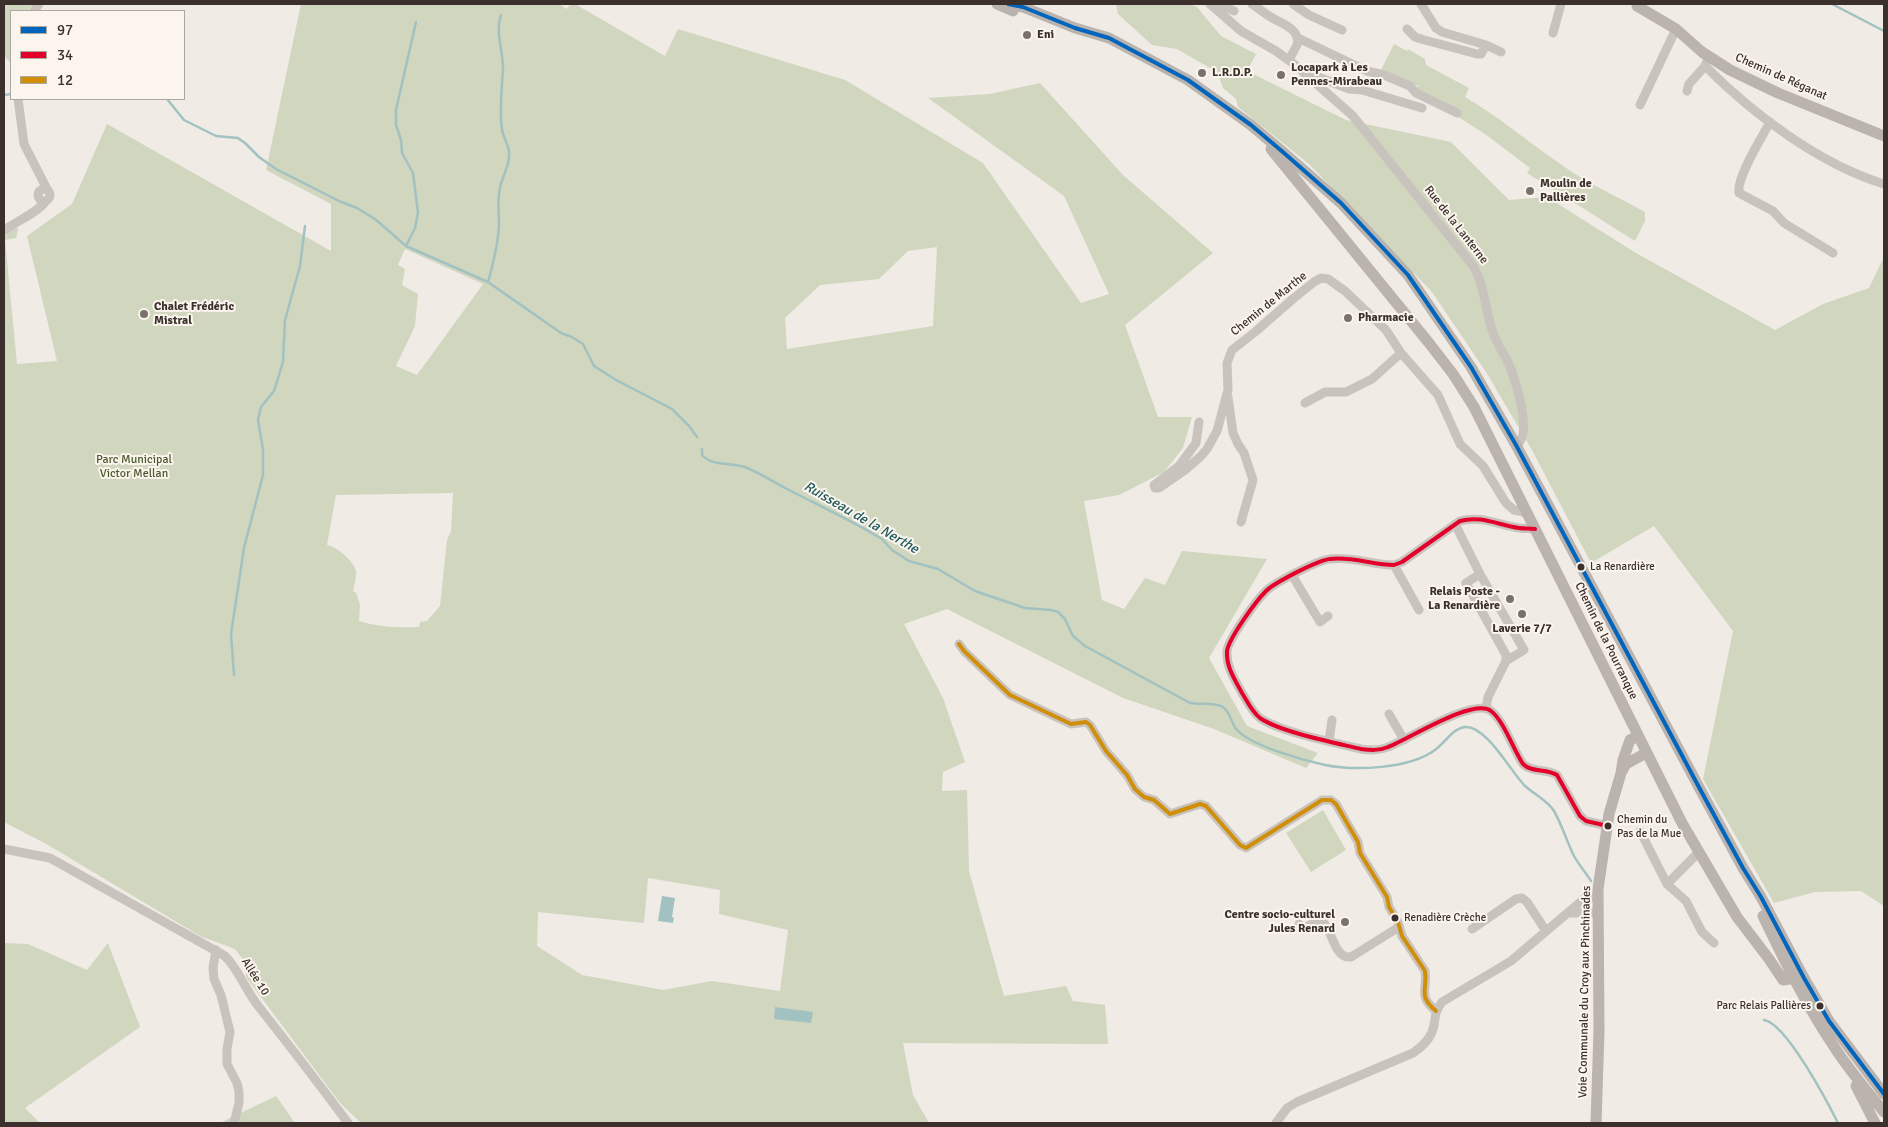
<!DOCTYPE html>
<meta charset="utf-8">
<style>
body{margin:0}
#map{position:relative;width:1888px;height:1127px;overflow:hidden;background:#f0ebe5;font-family:Signika,sans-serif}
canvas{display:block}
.frame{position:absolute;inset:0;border:5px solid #3b302b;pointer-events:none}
.legend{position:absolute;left:10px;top:10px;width:175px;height:90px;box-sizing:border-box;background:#fbf5ee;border:1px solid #aea6a0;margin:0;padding:6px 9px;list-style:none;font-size:15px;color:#3b302b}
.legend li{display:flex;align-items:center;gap:10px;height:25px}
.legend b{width:25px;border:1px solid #aea6a0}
</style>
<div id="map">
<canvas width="1888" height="1127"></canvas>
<div class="frame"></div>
<ul class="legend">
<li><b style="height:6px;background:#0065bd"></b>97</li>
<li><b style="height:6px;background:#e4002b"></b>34</li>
<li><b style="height:6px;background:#d18e09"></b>12</li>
</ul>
</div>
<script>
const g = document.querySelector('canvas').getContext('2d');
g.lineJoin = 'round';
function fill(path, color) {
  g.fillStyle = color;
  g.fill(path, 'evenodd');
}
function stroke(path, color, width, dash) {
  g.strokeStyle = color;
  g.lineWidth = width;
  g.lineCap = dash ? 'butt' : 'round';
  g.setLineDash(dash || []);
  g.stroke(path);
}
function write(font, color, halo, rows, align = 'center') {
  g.font = font + ' Signika,sans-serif';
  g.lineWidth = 4;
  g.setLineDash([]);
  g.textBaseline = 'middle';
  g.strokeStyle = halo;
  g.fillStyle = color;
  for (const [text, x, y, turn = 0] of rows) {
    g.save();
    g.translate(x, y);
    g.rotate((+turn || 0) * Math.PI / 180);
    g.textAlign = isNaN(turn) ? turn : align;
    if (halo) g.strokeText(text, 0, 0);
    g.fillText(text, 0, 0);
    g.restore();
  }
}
const green = new Path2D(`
 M 4,4 L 33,4 L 28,11 L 11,11 L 10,62 L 4,56 Z
 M 301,4 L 560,4 L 566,9 L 571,4 L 575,4 L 665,56 L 678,29 L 845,80 L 983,163 L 1081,303 L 1109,294 L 1064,196 L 928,98 L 990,94 L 1040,83 L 1123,175 L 1213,253 L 1125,325 L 1158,417 L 1192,417 L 1183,448 L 1164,472 L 1119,495 L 1084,501 L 1102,600 L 1124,609 L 1145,578 L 1165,585 L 1182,551 L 1267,559 L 1209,658 L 1247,726 L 1318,753 L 1306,768 L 1214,729 L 1123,698 L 947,609 L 904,624 L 943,698 L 965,762 L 943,772 L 942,791 L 967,790 L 969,871 L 1004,996 L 1066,986 L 1073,1001 L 1105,1005 L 1108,1044 L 903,1043 L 913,1095 L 929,1123 L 361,1123 L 340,1103 L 246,977 L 246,963 L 235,949 L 200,936 L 48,845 L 4,822 L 4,235 L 17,226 L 18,230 L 16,238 L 5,240 L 17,364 L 57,361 L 27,236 L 72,204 L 107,124 L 331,251 L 331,204 L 266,170 ZM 937,247 L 933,326 L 787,349 L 785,318 L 820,285 L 879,279 L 908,251 ZM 405,249 L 483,284 L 417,375 L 396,366 L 415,326 L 418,294 L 402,285 L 405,269 L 398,265 ZM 453,493 L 451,531 L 447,540 L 440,606 L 427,621 L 420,622 L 419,627 C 398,628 378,627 359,621 L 360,605 L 356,593 L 353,591 C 354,585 357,577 356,571 C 353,560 337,547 327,545 L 336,495 ZM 648,878 L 720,890 L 719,914 L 788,930 L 780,991 L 712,981 L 663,990 L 582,975 L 537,946 L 538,912 L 644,923 Z
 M 1116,4 L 1190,4 L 1197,7 L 1221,36 L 1256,54 L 1247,71 L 1346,120 L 1451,142 L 1509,200 L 1547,197 L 1636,253 L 1775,330 L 1823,304 L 1869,288 L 1884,257 L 1884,906 L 1861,891 L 1815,892 L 1774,903 L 1703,779 L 1733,631 L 1654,526 L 1591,563 L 1532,450 L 1486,372 L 1432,292 L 1309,164 L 1238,107 L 1236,99 L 1223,88 L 1217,72 L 1177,49 L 1152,45 L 1118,14 Z
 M 1394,44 L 1407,51 L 1408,49 L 1425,59 L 1426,65 L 1469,88 L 1465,97 C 1499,117 1527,141 1559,163 C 1585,182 1616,196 1645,212 L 1645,221 L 1635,241 L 1527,173 L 1530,168 L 1485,134 L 1416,90 L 1418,86 L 1380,72 Z
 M 1323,810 L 1346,850 L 1311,872 L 1286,833 Z
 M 4,943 L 28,944 L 87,970 L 108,943 L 140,1027 L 25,1108 L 40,1123 L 4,1123 Z
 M 276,1096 L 295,1123 L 220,1123 Z`);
const water = new Path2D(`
 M 662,896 L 675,898 L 672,917 L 674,918 L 673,923 L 658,921 Z
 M 775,1007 L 813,1012 L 811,1023 L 774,1019 Z`);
const stream = new Path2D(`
 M 1832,4 L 1884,31
 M 4,95 L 11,94
 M 167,99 L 184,120 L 216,136 L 238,138 L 245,143 L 259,157 L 276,169 L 339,201 L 357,208 L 375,219 L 406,246 L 488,282 L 561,333 L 572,337 L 583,344 L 594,366 L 616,380 L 672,409 L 689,426 L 697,437
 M 406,246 L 415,228 L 418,213 L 413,173 L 402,153 L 401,140 L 396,125 L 396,110 L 416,22
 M 488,282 C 493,264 498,245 499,226 C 499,214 497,200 500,188 C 502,176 511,164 509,151 C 508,144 503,137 502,129 C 499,109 502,89 503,68 C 503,51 495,32 501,15
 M 702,449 L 702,455 C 713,467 730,462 745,467 C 762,474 773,482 789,490 C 820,506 852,521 882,539 L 892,550 L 909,561 L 938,569 L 975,591 L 1025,608 L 1051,610 L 1058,612 L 1065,619 L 1073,636 L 1085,646 L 1190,703 C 1200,705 1216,702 1223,707 C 1231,713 1231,723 1237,730 C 1252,746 1302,760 1325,765 C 1355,771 1409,769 1435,750 C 1445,743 1453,728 1465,727 C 1486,725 1511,772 1525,786 C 1534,794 1548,801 1554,811 C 1562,825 1567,842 1574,856 C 1579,865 1586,873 1591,881
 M 234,675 L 231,634 L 244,548 L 263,475 L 263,449 L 258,420 L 261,407 L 274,391 L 283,362 L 285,320 L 300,266 L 305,226
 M 1764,1020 C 1786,1023 1828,1103 1838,1123`);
const street = new Path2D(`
 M 1210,4 L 1241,31 L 1276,51 L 1294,64 L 1353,116 L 1474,267 C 1485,288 1485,308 1492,330 C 1497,345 1507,357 1512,372 C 1517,387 1533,436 1516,445
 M 1220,4 L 1234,11
 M 1252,4 C 1258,8 1263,12 1269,16 C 1280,23 1298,27 1298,43 L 1289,60
 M 1293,4 L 1309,15 L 1342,30
 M 1421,4 L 1436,28 L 1442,32 L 1486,45 L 1501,52
 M 34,11 L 39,4
 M 1407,29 L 1415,37 L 1421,39 L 1477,54 L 1481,54 L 1486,45
 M 1553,33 L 1561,4
 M 1298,38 L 1367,71 L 1384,75 L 1410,86 L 1416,93 L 1457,113
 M 1709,56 L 1705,66 C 1753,114 1819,164 1884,184
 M 1310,77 L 1313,75 L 1349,89 L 1362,90 L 1422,108
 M 1687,91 L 1689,84 L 1705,66
 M 18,99 L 24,144 L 48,191
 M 1640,105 L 1676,29
 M 1770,122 C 1762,137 1736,178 1739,193 L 1773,211 L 1784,223 L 1833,253
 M38 195a6 6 0 1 1 12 0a6 6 0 1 1-12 0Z
 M 4,230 C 17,221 37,213 46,201
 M 1228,397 L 1233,433 L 1238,444 L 1244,453 L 1253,480 L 1241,522
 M 1305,403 L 1325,392 L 1346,392 L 1372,379 L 1401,353
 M 1155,488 L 1159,488 L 1185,470 L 1200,457 L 1207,449 L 1217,431 L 1228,390 L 1227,363 L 1232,350 L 1255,332 L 1294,298 L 1314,282 L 1321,278 L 1328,279 L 1345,291 L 1386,330 L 1401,353 L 1438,395 L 1460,444 L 1483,466 L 1506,503 L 1514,510 L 1528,513
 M 1155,488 L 1154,485 L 1179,466 L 1196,443 L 1199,422
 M 1455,524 L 1480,574 L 1466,583 L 1506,655 L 1506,661 L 1488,697 L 1486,708
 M 1535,529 C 1530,528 1524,529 1519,528 C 1498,525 1481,515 1460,521 L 1402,562 L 1394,565 C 1373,565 1351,556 1330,559 C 1318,560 1274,583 1266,591 C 1256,601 1229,638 1227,651 C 1226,667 1235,680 1242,693 C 1247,701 1252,712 1260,718 C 1280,732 1336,743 1361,749 C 1370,750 1379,751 1388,747 C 1407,740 1474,697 1491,711 C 1504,721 1513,749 1523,764 C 1532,773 1546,768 1557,775 L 1580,816 L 1586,821 L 1608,826
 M 1394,565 L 1419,610
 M 1480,574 L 1524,650 L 1506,661
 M 1292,575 L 1320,622 L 1328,616
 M 959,644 L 964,651 L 1010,695 L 1071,724 L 1086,722 L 1090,725 L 1106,751 L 1127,775 L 1135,789 L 1144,797 L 1154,800 L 1170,814 L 1200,804 L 1206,806 L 1240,845 L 1246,848 L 1322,800 L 1331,800 L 1336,804 L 1358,842 L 1360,853 L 1387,897 L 1389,907 L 1398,922 L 1402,936 L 1425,971 C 1428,990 1417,995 1436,1011
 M 1389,714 L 1404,740
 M 1329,741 L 1332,720
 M 1640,831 L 1667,884 L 1686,901 L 1702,932 L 1714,943
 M 4,849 L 50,858 L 225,956 C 239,970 246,991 259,1007 C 289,1045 319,1084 348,1123
 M 1667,884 L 1698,853
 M 1569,913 L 1598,913
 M 1299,924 L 1303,929 L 1317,921 L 1322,921 C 1333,931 1334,959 1351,957 L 1399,927
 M 1472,929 L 1516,899 L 1522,898 L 1527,902 L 1546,931
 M 216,950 L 213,968 L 214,979 L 221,995 L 230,1032 L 227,1049 L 227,1064 L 237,1083 L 239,1092 L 239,1103 L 234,1123
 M 1276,1123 L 1287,1108 L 1297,1102 L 1413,1053 C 1420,1048 1428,1042 1432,1032 C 1437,1020 1432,1015 1442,1002 L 1511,961 L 1584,899 L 1598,896`);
const secondary = new Path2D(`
 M 997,4 L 1013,11
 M 1008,4 L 1023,7 L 1075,28 L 1109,38 L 1188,80 L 1251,125 L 1284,153 L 1341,203 L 1408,275 L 1471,367 L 1516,445 L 1701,791 L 1743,868 L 1761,897 L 1804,978 L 1829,1021 L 1884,1094
 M 1637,6 L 1676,29 L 1702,52 L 1730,70 L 1778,93 L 1884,136
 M 1271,149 L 1429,343 L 1453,374 L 1474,407 L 1682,823 L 1737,917 L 1769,959 L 1783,980 L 1796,978 L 1804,987
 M 1622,771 L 1626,764 L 1646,753
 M 1763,916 C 1785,962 1808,1009 1837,1051 C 1851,1072 1868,1092 1884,1112
 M 1856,1086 L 1875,1123
 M 1596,1123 L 1599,1031 L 1598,889 L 1609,814 L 1621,773 L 1623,760 L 1630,740 L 1638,736`);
const bus1 = new Path2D(`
 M 1008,4 L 1023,7 L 1075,28 L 1109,38 L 1188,80 L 1251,125 L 1284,153 L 1341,203 L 1408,275 L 1471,367 L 1516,445 L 1701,791 L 1743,868 L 1761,897 L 1804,978 L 1829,1021 L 1884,1094`);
const bus2 = new Path2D(`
 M 1535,529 C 1530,528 1524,529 1519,528 C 1498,525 1481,515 1460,521 L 1402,562 L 1394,565 C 1373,565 1351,556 1330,559 C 1318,560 1274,583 1266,591 C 1256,601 1229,638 1227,651 C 1226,667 1235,680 1242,693 C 1247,701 1252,712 1260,718 C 1280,732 1336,743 1361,749 C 1370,750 1379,751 1388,747 C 1407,740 1474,697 1491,711 C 1504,721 1513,749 1523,764 C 1532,773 1546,768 1557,775 L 1580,816 L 1586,821 L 1608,826`);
const bus3 = new Path2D(`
 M 959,644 L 964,651 L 1010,695 L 1071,724 L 1086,722 L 1090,725 L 1106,751 L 1127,775 L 1135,789 L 1144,797 L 1154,800 L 1170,814 L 1200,804 L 1206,806 L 1240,845 L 1246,848 L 1322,800 L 1331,800 L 1336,804 L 1358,842 L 1360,853 L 1387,897 L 1389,907 L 1398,922 L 1402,936 L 1425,971 C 1428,990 1417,995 1436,1011`);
const markers = [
 [1027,35,5,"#7a716c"],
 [1202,73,5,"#7a716c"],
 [1281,75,5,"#7a716c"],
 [1530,191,5,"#7a716c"],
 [144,314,5,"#7a716c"],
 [1348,318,5,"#7a716c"],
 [1581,567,4.5,"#3b302b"],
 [1510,599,5,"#7a716c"],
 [1522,614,5,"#7a716c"],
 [1608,826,4.5,"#3b302b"],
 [1395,918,4.5,"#3b302b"],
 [1345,922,5,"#7a716c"],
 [1820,1006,4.5,"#3b302b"]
];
const busNames = [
 ["La Renardière",1590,567],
 ["Chemin du",1617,820],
 ["Pas de la Mue",1617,834],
 ["Renadière Crèche",1404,918],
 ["Parc Relais Pallières",1811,1006,"right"]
];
const poiNames = [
 ["Eni",1037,35],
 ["Locapark à Les",1291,68],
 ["Pennes-Mirabeau",1291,82],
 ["L.R.D.P.",1212,73],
 ["Moulin de",1540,184],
 ["Pallières",1540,198],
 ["Chalet Frédéric",154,307],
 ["Mistral",154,321],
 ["Pharmacie",1358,318],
 ["Relais Poste -",1500,592,"right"],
 ["La Renardière",1500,606,"right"],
 ["Laverie 7/7",1522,629,"center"],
 ["Centre socio-culturel",1335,915,"right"],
 ["Jules Renard",1335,929,"right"]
];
const streetNames = [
 ["Chemin de Réganat",1781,77,24],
 ["Rue de la Lanterne",1456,225,52],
 ["Chemin de Marthe",1269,304,-39],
 ["Chemin de la Pourranque",1606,641,64],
 ["Allée 10",255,977,58],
 ["Voie Communale du Croy aux Pinchinades",1585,992,-89]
];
const parkNames = [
 ["Parc Municipal",134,460],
 ["Victor Mellan",134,474]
];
const waterNames = [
 ["Ruisseau de la Nerthe",861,518,30]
];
fill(green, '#d1d6bf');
fill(water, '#a1c2c1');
stroke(stream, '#a1c2c1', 2.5);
stroke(street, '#c9c3be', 9);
stroke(secondary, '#bab3ae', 11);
stroke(bus1, '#0065bd', 4);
stroke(bus2, '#e4002b', 4);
stroke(bus3, '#d18e09', 4);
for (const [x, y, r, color] of markers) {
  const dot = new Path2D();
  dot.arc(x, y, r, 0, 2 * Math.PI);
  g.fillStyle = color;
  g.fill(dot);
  stroke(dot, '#fbf5ee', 2);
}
write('11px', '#3b302b', '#fbf5ee', busNames, 'left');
write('bold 12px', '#3b302b', '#fbf5ee', poiNames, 'left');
write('12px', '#3b302b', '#fbf5ee', streetNames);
write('12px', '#4a5a2e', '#fbf5ee', parkNames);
write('italic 14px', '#1f5a5e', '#fbf5ee', waterNames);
</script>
